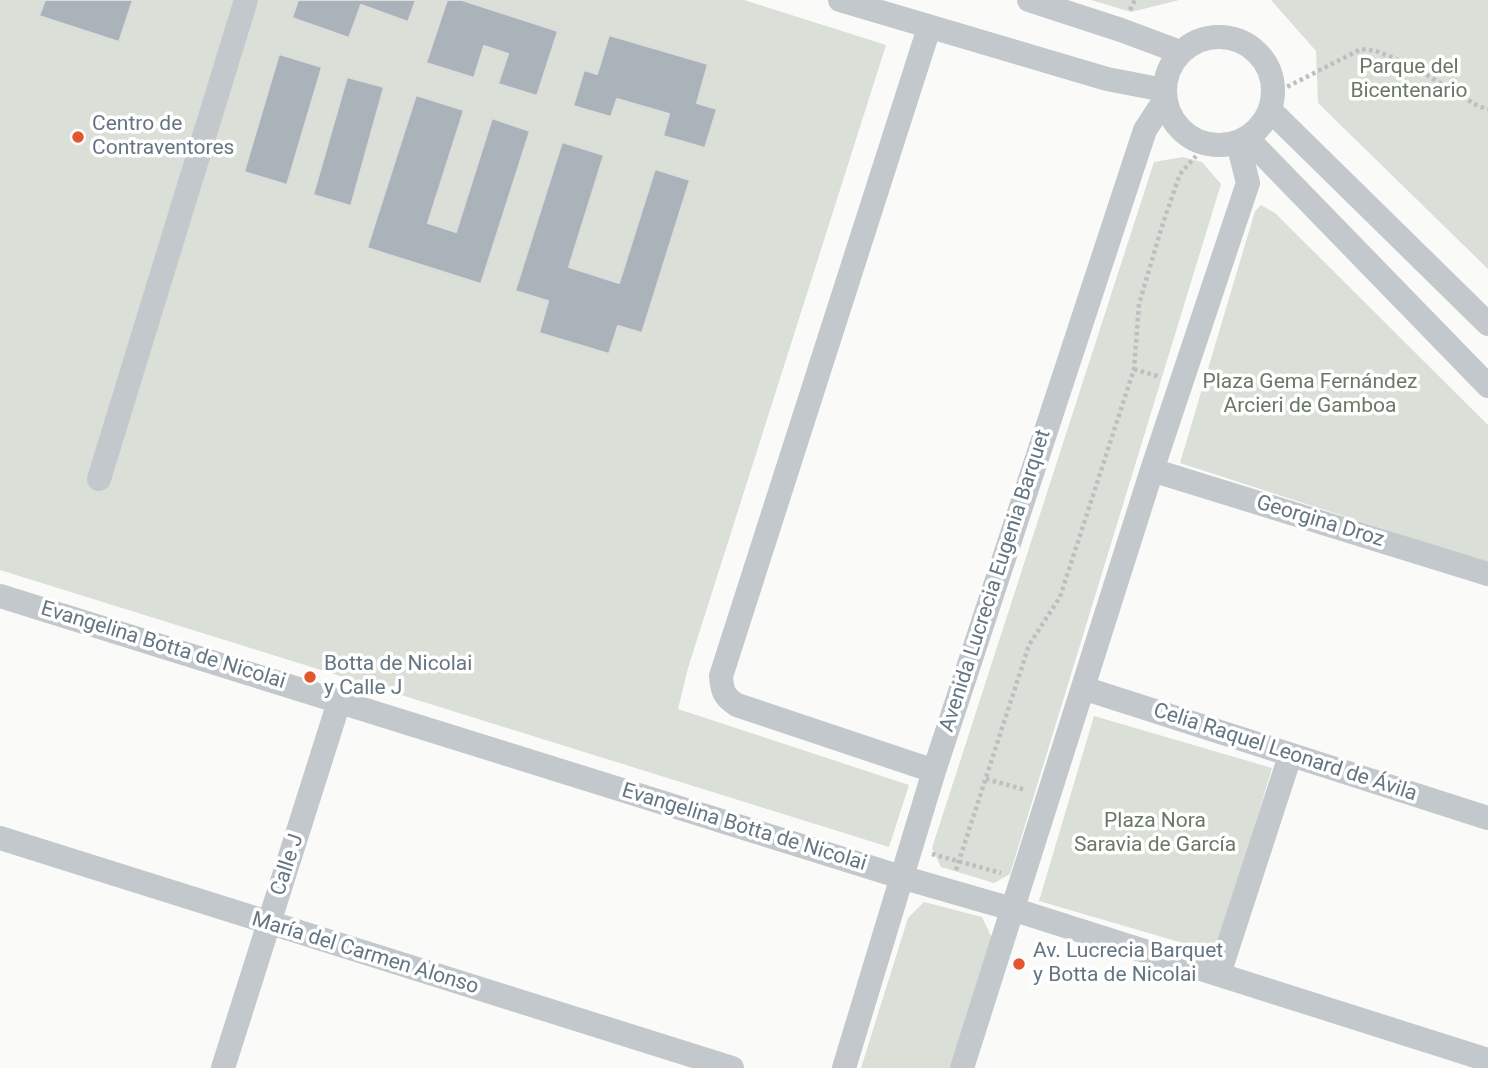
<!DOCTYPE html>
<meta charset="utf-8">
<style>
body{margin:0}
canvas{display:block;background:#fafaf8}
</style>
<canvas width="1488" height="1068"></canvas>
<script>
const g = document.querySelector('canvas').getContext('2d');
g.lineJoin = 'round';
function fill(path, color) {
  g.fillStyle = color;
  g.fill(path, 'evenodd');
}
function stroke(path, color, width, dash) {
  g.strokeStyle = color;
  g.lineWidth = width;
  g.lineCap = dash ? 'butt' : 'round';
  g.setLineDash(dash || []);
  g.stroke(path);
}
function write(font, color, halo, rows, align = 'center') {
  g.font = font + ' Roboto,sans-serif';
  g.lineWidth = 7;
  g.setLineDash([]);
  g.textBaseline = 'middle';
  g.strokeStyle = halo;
  g.fillStyle = color;
  for (const [text, x, y, turn = 0] of rows) {
    g.save();
    g.translate(x, y);
    g.rotate((+turn || 0) * Math.PI / 180);
    g.textAlign = isNaN(turn) ? turn : align;
    if (halo) g.strokeText(text, 0, 0);
    g.fillText(text, 0, 0);
    g.restore();
  }
}
const green = new Path2D(`
 M 0,0 L 744,0 L 886,45 L 688,668 L 678,709 L 909,785 L 889,847 L 0,570 Z
 M 1091,0 L 1179,0 L 1131,12 Z
 M 1271,0 L 1488,0 L 1488,269 L 1318,103 L 1316,51 Z
 M 1183,157 L 1202,162 L 1221,184 L 1010,874 L 994,883 L 941,867 L 932,848 L 1154,162 Z
 M 1261,205 L 1275,213 L 1488,425 L 1488,563 L 1180,463 L 1255,211 Z
 M 1094,716 L 1272,768 L 1217,953 L 1039,901 Z
 M 924,902 L 982,917 L 993,940 L 953,1068 L 861,1068 L 908,918 Z`);
const building = new Path2D(`
 M 45,0 L 133,0 L 119,42 L 39,16 Z
 M 298,0 L 416,0 L 408,22 L 361,5 L 349,38 L 292,18 Z
 M 447,0 L 462,0 L 558,31 L 537,96 L 498,84 L 508,54 L 484,46 L 474,78 L 426,63 Z
 M 609,35 L 708,64 L 697,103 L 717,109 L 705,148 L 663,136 L 669,114 L 617,99 L 611,117 L 573,106 L 584,70 L 597,74 Z
 M 279,54 L 322,67 L 287,185 L 244,172 Z
 M 347,77 L 384,87 L 351,206 L 313,195 Z
 M 416,95 L 464,110 L 428,223 L 456,232 L 492,118 L 530,131 L 481,284 L 367,248 Z
 M 562,142 L 604,155 L 569,267 L 619,283 L 655,169 L 690,180 L 642,333 L 618,326 L 609,354 L 539,333 L 548,301 L 515,291 Z`);
const path = new Path2D(`
 M 1130,10 L 1135,0
 M 1281,90 L 1361,49 L 1376,51 L 1409,64 L 1478,106 L 1488,109
 M 1134,369 L 1160,377
 M 986,779 L 1026,790
 M 932,854 L 1001,873
 M 956,870 L 1029,645 L 1060,597 L 1134,369 L 1139,304 L 1163,223 L 1180,174 L 1196,156`);
const minor = new Path2D(`
 M 840,0 L 1107,79 L 1164,90
 M 1029,0 L 1121,30 L 1180,52
 M 929,28 L 721,676 C 722,691 724,697 737,705 L 934,771
 M1165 91a54 54 0 1 1 108 0a54 54 0 1 1-108 0Z
 M 1270,110 L 1488,324
 M 1247,138 L 1488,386
 M 1152,470 L 1488,574
 M 99,479 L 246,0
 M 0,596 L 901,877 L 1012,909 L 1488,1060
 M 1083,688 L 1488,818
 M 0,838 L 732,1068
 M 1219,974 L 1290,756
 M 223,1068 L 339,702
 M 844,1068 L 934,771 L 1145,130 L 1164,101
 M 962,1068 L 1152,470 L 1248,183 L 1238,143`);
const markers = [
 [78,137,7,"#e4572e"],
 [310,677,7,"#e4572e"],
 [1019,964,7,"#e4572e"]
];
const parkNames = [
 ["Parque del",1409,68],
 ["Bicentenario",1409,92],
 ["Plaza Gema Fernández",1310,383],
 ["Arcieri de Gamboa",1310,407],
 ["Plaza Nora",1155,822],
 ["Saravia de García",1155,846]
];
const poiNames = [
 ["Centro de",92,125],
 ["Contraventores",92,149],
 ["Botta de Nicolai",324,665],
 ["y Calle J",324,689],
 ["Av. Lucrecia Barquet",1033,952],
 ["y Botta de Nicolai",1033,976]
];
const streetNames = [
 ["Georgina Droz",1320,522,17],
 ["Avenida Lucrecia Eugenia Barquet",996,581,-72],
 ["Evangelina Botta de Nicolai",163,646,17],
 ["Celia Raquel Leonard de Ávila",1285,753,18],
 ["Evangelina Botta de Nicolai",744,828,17],
 ["Calle J",288,865,-72],
 ["María del Carmen Alonso",365,954,17]
];
fill(green, '#dadfd7');
fill(building, '#aab3b9');
stroke(building, '#dcdcda', 2);
stroke(path, '#bbbfc2', 4.5, [3.5, 3.5]);
stroke(minor, '#c3c8cc', 24);
for (const [x, y, r, color] of markers) {
  const dot = new Path2D();
  dot.arc(x, y, r, 0, 2 * Math.PI);
  g.fillStyle = color;
  g.fill(dot);
  stroke(dot, '#fff', 2.5);
}
write('21px', '#687a64', '#fff', parkNames);
write('21px', '#657683', '#fff', poiNames, 'left');
write('21px', '#657683', '#fff', streetNames);
</script>
